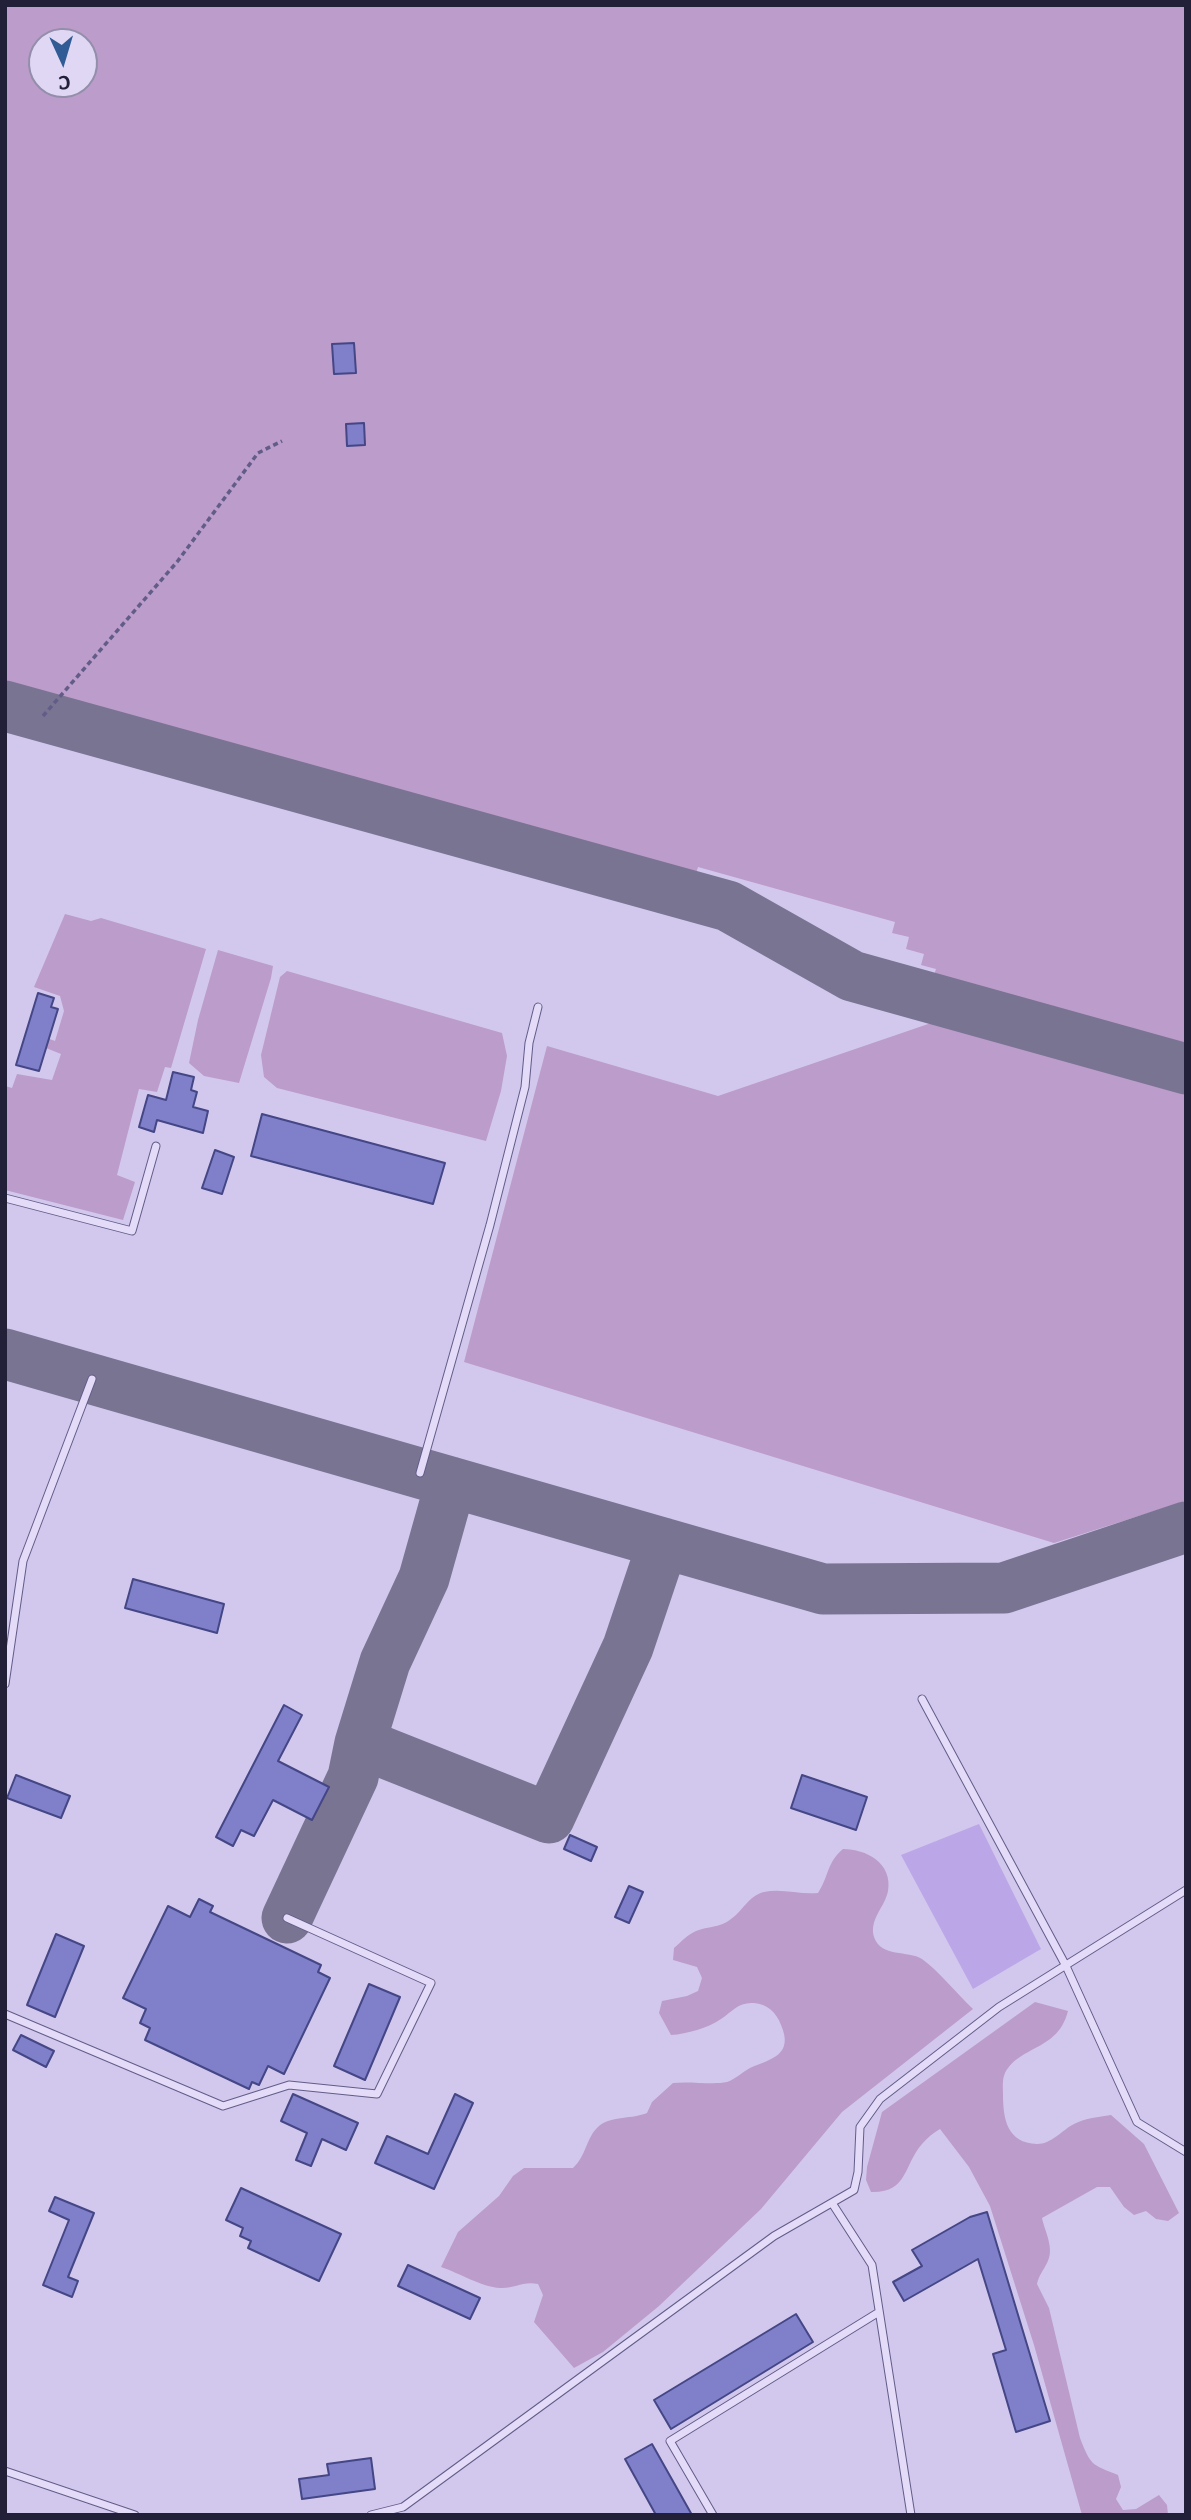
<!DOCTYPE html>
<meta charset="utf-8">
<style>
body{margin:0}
#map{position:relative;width:1191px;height:2520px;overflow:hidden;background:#d2c8ed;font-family:Bitter,serif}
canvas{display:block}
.frame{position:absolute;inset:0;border:7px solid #222039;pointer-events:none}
.north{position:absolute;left:28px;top:28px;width:70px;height:70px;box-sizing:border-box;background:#dfd7f4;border:2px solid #938ea9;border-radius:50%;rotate:176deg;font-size:19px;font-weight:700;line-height:28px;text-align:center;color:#222039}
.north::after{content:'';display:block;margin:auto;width:24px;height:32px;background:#305b94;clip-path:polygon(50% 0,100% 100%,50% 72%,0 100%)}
</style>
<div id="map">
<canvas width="1191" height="2520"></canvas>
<div class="frame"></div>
<div class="north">С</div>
</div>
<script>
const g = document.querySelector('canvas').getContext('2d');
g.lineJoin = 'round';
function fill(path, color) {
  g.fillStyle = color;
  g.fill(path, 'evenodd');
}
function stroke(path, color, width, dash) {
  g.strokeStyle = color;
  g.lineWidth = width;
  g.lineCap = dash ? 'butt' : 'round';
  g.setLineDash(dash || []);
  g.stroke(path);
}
const green = new Path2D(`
 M 5,5 L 1186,5 L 1186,1048 L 933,978 L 936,969 L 921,965 L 924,954 L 906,949 L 909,937 L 892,933 L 895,922 L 698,867 L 693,883 L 5,692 ZM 42,42 L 84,42 L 84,84 L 42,84 Z
 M 65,914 L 91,921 L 101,918 L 206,949 L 171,1068 L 165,1067 L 157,1092 L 139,1089 L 117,1175 L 135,1182 L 123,1220 L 5,1190 L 5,1086 L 12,1088 L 17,1074 L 52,1080 L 61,1054 L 26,1040 L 31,1032 L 55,1041 L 64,1011 L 60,996 L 34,987 Z
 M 218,950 L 273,966 L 271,978 L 239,1083 L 204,1076 L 189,1063 L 198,1020 Z
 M 287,971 L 502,1033 L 507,1056 L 501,1091 L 486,1141 L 277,1088 L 264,1077 L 261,1055 L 280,977 Z
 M 934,1022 L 1186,1092 L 1186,1501 L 1054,1543 L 464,1362 L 547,1046 L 718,1096 Z
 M 843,1849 C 866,1849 893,1863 888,1891 C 885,1907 869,1919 874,1937 C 881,1958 908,1950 922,1959 C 939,1971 957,1994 973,2009 L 842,2112 L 761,2209 L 659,2306 L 603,2352 L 574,2368 L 534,2322 L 543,2295 L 538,2284 C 522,2281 514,2289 500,2288 C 482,2287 459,2273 441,2267 L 458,2232 L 499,2196 L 513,2176 L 524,2168 L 573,2168 C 587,2155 586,2137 599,2126 C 611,2116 633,2119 647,2113 L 652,2102 L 673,2083 C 690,2081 713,2085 727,2082 C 736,2079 742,2072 750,2068 C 771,2059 794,2055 781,2025 C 776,2012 767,2004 754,2003 C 738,2002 733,2011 721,2019 C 708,2028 687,2034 671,2035 L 659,2013 L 662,2001 L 687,1996 L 698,1991 L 702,1978 L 697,1967 L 673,1960 L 674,1948 C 681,1942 687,1935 696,1931 C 708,1926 720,1928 731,1919 C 744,1910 748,1896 764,1892 C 782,1888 800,1895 818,1893 C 829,1876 827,1862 843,1849 Z
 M 1035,2002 L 1068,2011 C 1058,2051 1020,2045 1005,2073 C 1002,2079 1003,2088 1003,2094 C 1003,2119 1007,2143 1037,2144 C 1052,2144 1062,2130 1074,2124 C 1086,2118 1098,2117 1111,2115 L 1144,2144 L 1179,2213 L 1168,2221 L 1156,2219 L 1146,2211 L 1134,2215 L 1124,2207 L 1110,2187 L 1097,2187 L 1042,2218 C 1045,2232 1055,2249 1047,2263 C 1043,2271 1039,2275 1037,2284 L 1049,2308 L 1080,2438 C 1091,2466 1091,2464 1118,2475 L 1121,2487 L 1116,2499 L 1123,2510 L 1136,2509 L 1159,2495 L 1167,2505 L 1168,2515 L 1082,2515 L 1034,2345 L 990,2206 L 969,2167 L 940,2129 C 933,2133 927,2138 922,2144 C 903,2166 908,2193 871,2192 L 866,2180 L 867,2167 L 882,2112 Z`);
const sand = new Path2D(`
 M 979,1824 L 1041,1949 L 973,1989 L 901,1855 Z`);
const taxiway = new Path2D(`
 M 5,706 L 728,906 L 852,976 L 1186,1069
 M 5,1354 L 823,1589 L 1004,1588 L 1186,1527
 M 360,1743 L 549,1818 L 628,1647 L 663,1543
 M 287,1918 L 353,1777 L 360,1743 L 385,1662 L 424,1578 L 451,1482`);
const building = new Path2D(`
 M 354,343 L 356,373 L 334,374 L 332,344 Z
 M 364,423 L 365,445 L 347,446 L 346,424 Z
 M 38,993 L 54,998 L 51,1007 L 58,1009 L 39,1071 L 16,1065 Z
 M 173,1072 L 194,1077 L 191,1090 L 197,1092 L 193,1107 L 208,1111 L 203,1133 L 157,1120 L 154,1132 L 139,1127 L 148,1095 L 166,1100 Z
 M 262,1114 L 445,1163 L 433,1204 L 251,1156 Z
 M 215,1150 L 234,1157 L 222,1194 L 202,1188 Z
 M 133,1579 L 224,1604 L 217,1633 L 125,1608 Z
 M 284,1705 L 302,1715 L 278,1761 L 329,1787 L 312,1820 L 273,1800 L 254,1836 L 241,1830 L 233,1846 L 216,1837 Z
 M 16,1775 L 70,1796 L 61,1818 L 7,1798 Z
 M 802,1775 L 867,1797 L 856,1830 L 791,1808 Z
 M 570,1835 L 597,1847 L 591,1861 L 564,1849 Z
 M 629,1886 L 643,1892 L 629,1923 L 615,1917 Z
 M 199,1899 L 213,1906 L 210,1912 L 321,1965 L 318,1972 L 330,1978 L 284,2074 L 268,2066 L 259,2085 L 252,2082 L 249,2089 L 145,2040 L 150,2028 L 140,2023 L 146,2009 L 123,1998 L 168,1906 L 190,1917 Z
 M 56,1934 L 84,1946 L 55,2017 L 27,2005 Z
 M 369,1984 L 400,1997 L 365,2080 L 334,2066 Z
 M 21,2035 L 54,2051 L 46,2067 L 13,2050 Z
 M 293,2094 L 358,2123 L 346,2150 L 322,2139 L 311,2166 L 296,2160 L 307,2133 L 281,2121 Z
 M 455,2094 L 473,2103 L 434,2189 L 375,2163 L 387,2136 L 428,2154 Z
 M 241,2188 L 341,2234 L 319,2281 L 248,2248 L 251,2241 L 240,2236 L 243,2228 L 226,2220 Z
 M 55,2197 L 94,2213 L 68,2277 L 78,2281 L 72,2297 L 43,2285 L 69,2220 L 49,2211 Z
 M 987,2212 L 1050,2421 L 1016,2432 L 993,2354 L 1006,2350 L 978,2259 L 904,2301 L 893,2282 L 922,2266 L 912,2250 L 970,2217 Z
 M 408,2265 L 480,2298 L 470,2319 L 398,2286 Z
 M 796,2314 L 813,2342 L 671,2429 L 654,2400 Z
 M 652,2444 L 692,2515 L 656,2515 L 625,2459 Z
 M 371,2458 L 375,2489 L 302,2499 L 299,2479 L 329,2475 L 327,2464 Z`);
const path = new Path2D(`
 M 43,716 L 177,562 L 258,453 L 282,441`);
const lane = new Path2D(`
 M 5,1198 L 132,1231 L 156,1146
 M 420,1473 L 490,1225 L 525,1087 L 529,1043 L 538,1007
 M 5,1684 L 23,1561 L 92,1379
 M 922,1699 L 1066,1966 L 1137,2122 L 1186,2152
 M 5,2014 L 223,2106 L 289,2085 L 377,2094 L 431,1983 L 287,1918
 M 832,2203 L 872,2265 L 911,2515
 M 5,2471 L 135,2515
 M 371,2515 L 403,2507 L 774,2236 L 854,2190 L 858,2172 L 860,2127 L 880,2099 L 999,2007 L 1186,1890
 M 713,2515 L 670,2441 L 879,2312`);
fill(green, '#bc9cca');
fill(sand, '#bba6e7');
stroke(taxiway, '#7a7493', 51);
fill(building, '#7f80c9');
stroke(building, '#444686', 2);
stroke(lane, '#625d88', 9);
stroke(path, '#625d88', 3.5, [5, 3.5]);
stroke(lane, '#e3dbf7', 7);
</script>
